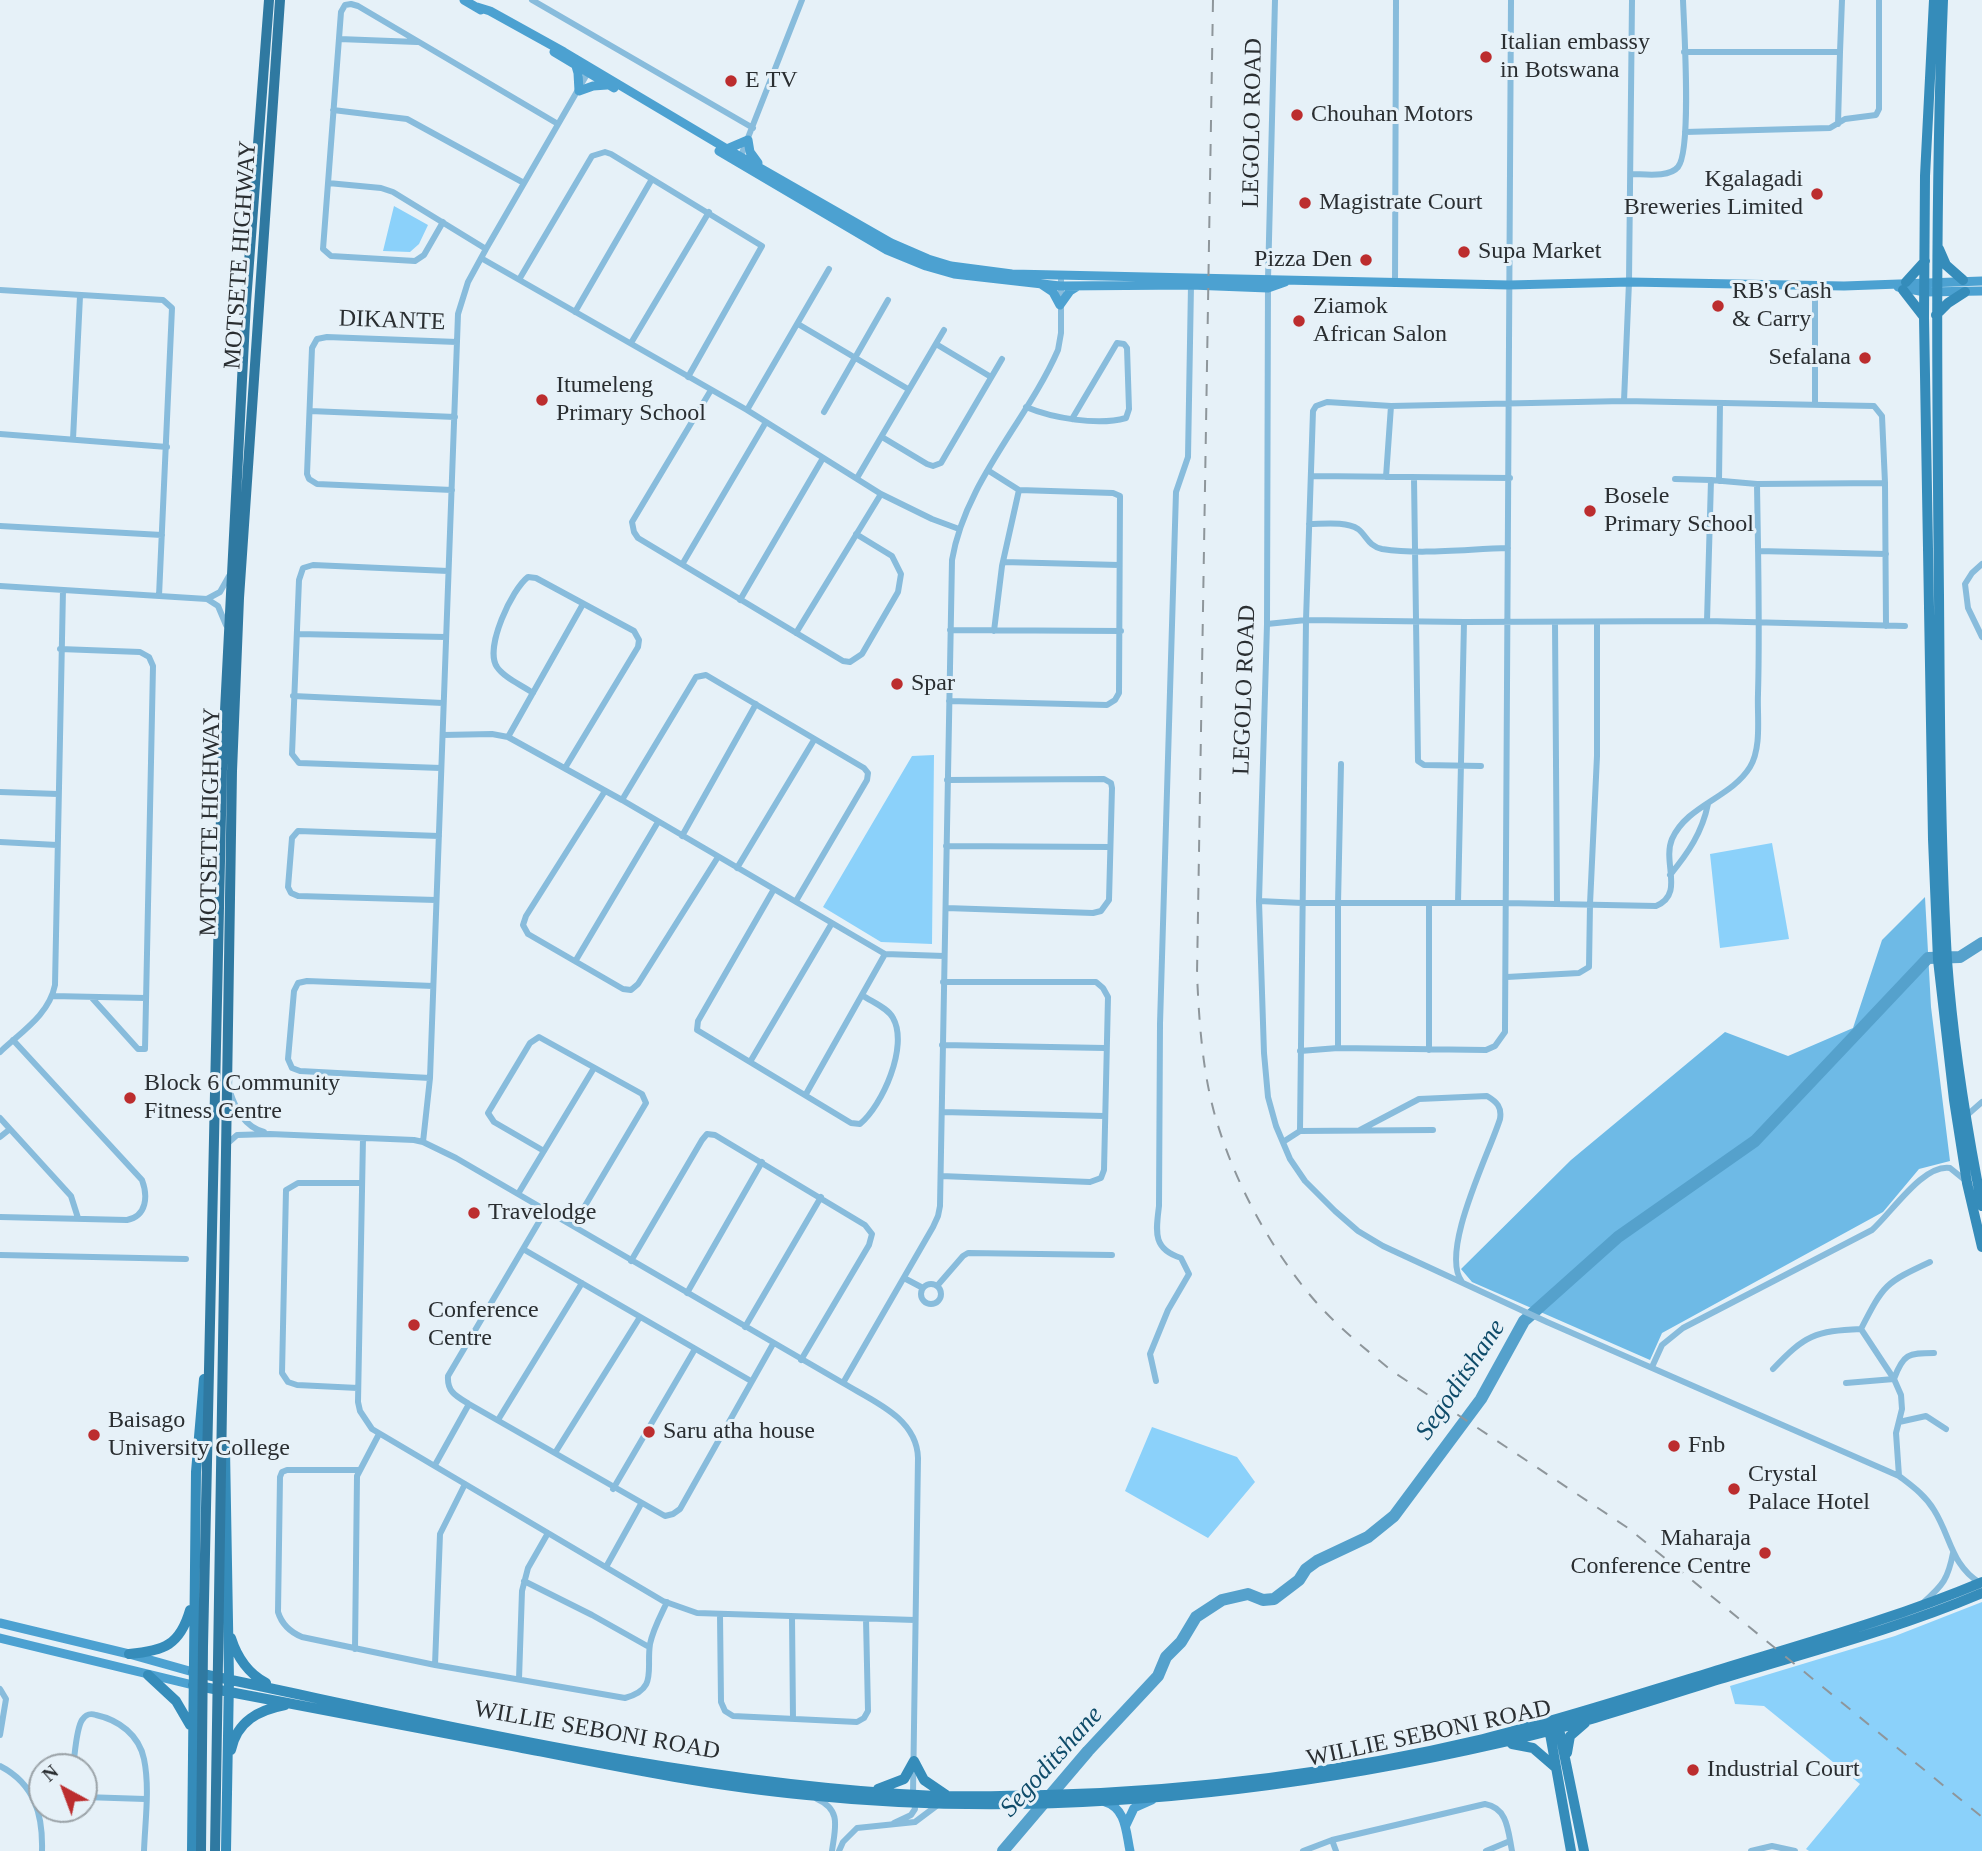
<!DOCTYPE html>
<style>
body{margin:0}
#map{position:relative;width:1982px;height:1851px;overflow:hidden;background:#e6f1f8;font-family:Georgia,serif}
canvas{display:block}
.north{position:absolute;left:28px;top:1753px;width:70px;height:70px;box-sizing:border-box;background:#e6f1f8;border:2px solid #9ba3a8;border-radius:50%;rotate:319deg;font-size:19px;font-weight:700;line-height:28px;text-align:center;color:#2a2e31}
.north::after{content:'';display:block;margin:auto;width:24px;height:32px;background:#bc2d2e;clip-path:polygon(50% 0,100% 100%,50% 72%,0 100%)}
</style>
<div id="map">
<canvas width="1982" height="1851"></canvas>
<div class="north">N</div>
</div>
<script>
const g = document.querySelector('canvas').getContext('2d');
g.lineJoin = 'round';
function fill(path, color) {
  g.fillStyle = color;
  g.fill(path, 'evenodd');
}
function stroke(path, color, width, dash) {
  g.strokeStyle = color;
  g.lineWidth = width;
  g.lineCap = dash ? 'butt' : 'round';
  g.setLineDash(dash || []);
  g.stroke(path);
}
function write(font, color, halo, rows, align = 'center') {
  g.font = font + ' Georgia,serif';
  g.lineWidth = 6;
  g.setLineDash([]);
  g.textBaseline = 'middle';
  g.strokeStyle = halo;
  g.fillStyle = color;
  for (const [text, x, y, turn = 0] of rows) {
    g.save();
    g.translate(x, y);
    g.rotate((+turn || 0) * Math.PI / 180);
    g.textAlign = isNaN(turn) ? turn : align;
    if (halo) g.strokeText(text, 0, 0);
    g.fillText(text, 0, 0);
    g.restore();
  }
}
const green = new Path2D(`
 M 394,206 L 428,225 L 419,244 L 410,252 L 383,251 Z
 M 934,755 L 932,944 L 881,942 L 823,907 L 912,756 Z
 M 1772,843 L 1789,939 L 1720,948 L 1710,854 Z
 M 1152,1427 L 1237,1457 L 1255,1482 L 1208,1538 L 1125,1491 Z
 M 1982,1602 L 1982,1851 L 1809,1851 L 1806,1849 L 1860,1784 L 1764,1706 L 1735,1704 L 1730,1686 L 1895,1636 Z`);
const forest = new Path2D(`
 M 1925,897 L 1931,1007 L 1950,1161 L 1919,1169 L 1883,1212 L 1662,1333 L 1650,1360 L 1472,1282 L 1461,1269 L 1571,1160 L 1725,1032 L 1788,1056 L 1853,1028 L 1882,940 Z`);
const river = new Path2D(`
 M 1003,1851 L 1088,1751 L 1158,1676 L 1166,1657 L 1181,1642 L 1196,1617 L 1222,1600 L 1248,1594 L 1263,1600 L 1274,1599 L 1299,1580 L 1306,1569 L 1317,1561 L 1368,1537 L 1394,1516 L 1481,1399 L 1524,1321 L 1618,1237 L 1755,1141 L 1928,958 L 1960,957 L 1982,943`);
const street = new Path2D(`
 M 532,0 L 753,128
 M 1275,0 L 1268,279 L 1267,624 L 1259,901 L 1264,1053 L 1268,1097 L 1276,1126 L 1290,1159 L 1305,1181 L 1335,1211 L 1358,1231 L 1383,1246 L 1547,1322 L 1899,1476 C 1912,1486 1925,1495 1934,1510 C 1951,1537 1951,1565 1980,1583
 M 339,39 L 417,42
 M 1684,52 L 1840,52 L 1838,124
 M 1840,52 L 1842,0
 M 333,110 L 407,119 L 524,183
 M 1685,132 L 1830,128 L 1845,119 L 1876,115 L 1879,109 L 1879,0
 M 740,158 L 802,0
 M 1631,174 C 1644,174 1669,178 1678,167 C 1692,150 1684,28 1683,0
 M 328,183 L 381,188 L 393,192 L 486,249
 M 443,222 L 424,255 L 415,261 L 331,256 L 323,249 L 341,12 L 345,5 L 351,4 L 358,6 L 558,124
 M 481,258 L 747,410 L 881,494 L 932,519 L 959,529
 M 520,278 L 592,156 L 605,152 L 611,154 L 762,246 L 688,377
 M 1395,284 L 1396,0
 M 0,290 L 163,300 L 172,308 L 159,596
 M 575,312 L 652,179
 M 798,324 L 908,389
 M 631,343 L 709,212
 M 936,344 L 991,377
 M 711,390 L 632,522 L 634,532 L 638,538 L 843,661 L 850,662 L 862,654 L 898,592 L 901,574 L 892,556 L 856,534
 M 1624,401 L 1629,282 L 1632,0
 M 1815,403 L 1815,286
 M 1026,407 C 1052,418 1098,426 1126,418 L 1129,409 L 1127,348 L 1124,344 L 1117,343 L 1072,419
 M 747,410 L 829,269
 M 310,411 L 455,417
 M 824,412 L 888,300
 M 0,434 L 167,447
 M 882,437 L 927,464 L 933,466 L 941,463 L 1002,359
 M 73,439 L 80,296
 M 1311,476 L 1510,478
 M 1386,477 L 1391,406
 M 857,478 L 944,330
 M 1414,478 L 1418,761 L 1424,765 L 1481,766
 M 1675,479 L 1711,480
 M 1719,481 L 1720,403
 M 452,490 L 317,484 L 309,479 L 307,474 L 312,348 L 317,339 L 327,337 L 457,342
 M 1309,524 C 1323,524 1346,521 1358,529 C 1367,536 1368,546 1382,549 C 1422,555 1467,549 1508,548
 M 0,526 L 162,535
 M 1758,551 L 1886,554
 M 1003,562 L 1119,565
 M 683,563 L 766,422
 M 1982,564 L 1972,573 L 1965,584 L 1968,608 L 1982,637
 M 0,586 L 207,599 L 218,606 L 226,625
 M 207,599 L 220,592 L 229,576
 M 740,600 L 823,458
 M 1707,621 L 1711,480 L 1757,484 L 1885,483
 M 1555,622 L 1557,903
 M 1267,624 L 1306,620 L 1464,622 L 1707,621 L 1905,626
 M 950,630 L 1121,631
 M 994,631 L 1002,566 L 1019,490
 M 796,633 L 881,494
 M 297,634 L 446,637
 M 60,649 L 140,652 L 149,657 L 153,666 L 145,1049 L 138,1049 L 92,998
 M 533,693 C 522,685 504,678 497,667 C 484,648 512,589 528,577 L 536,578 L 634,631 L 639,640 L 638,647 L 565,768
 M 293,696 L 443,703
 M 949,701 L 1107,705 L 1115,700 L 1119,693 L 1120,496 L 1113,493 L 1019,490 L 989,471
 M 443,735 L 492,734 L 508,737 L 622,800 L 885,954 L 944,956
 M 508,737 L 583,604
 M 441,768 L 299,763 L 292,754 L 299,580 L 303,568 L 313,565 L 448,571
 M 605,791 L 526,916 L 523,925 L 528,934 L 623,989 L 631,990 L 638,984 L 718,857
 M 0,792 L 58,794
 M 622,800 L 696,677 L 706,675 L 864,768 L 868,773 L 867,780 L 796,901
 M 682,836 L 756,704
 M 0,842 L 57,845
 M 946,846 L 1110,847
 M 737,868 L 814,740
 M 1670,875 C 1688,853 1702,833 1708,804
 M 774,889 L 698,1021 L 697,1030 L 851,1123 L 860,1124 C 882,1106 909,1046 893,1018 C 888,1008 872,1002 862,995
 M 436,900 L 298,896 L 291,893 L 288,887 L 292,838 L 298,831 L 439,836
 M 1259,901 L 1302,903 L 1506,903 L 1656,906 C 1685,894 1662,863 1672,839 C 1687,805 1731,798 1750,767 C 1762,747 1757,716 1758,694 C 1760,624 1758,554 1757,484
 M 1429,903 L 1429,1050
 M 1458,903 L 1464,622
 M 946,908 L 1093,913 L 1101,911 L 1109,900 L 1112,788 L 1111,783 L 1104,779 L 947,780
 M 576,960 L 658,822
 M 1507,977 L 1579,973 L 1589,967 L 1590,904 L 1597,756 L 1597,622
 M 52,996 L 146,998
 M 942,1045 L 1105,1048
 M 1338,1048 L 1338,904 L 1341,764
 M 1300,1051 L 1338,1048 L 1486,1050 L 1495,1046 L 1505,1032 L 1511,0
 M 0,1052 C 21,1032 49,1015 55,985 L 63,590
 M 750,1062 L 832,923
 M 430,1078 L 300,1071 L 292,1068 L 288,1059 L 294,991 L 298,983 L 307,981 L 433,986
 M 230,1092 C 236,1110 245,1127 264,1132
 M 806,1094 L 885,954
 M 942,1112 L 1104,1116
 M 1966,1116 L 1982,1102
 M 0,1118 L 71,1196 L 78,1218
 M 1360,1130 L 1419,1099 L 1487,1096 C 1497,1102 1502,1107 1500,1119 C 1489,1154 1439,1252 1462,1282
 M 1300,1131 L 1306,620 L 1313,411 L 1316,406 L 1327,402 L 1391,406 L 1624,401 L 1874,406 L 1882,416 L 1885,483 L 1886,626
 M 0,1137 L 10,1129
 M 363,1138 L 358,1402 L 360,1411 L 372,1429 L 663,1601 L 697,1613 L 915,1620
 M 423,1142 L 430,1078 L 458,314 L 468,282 L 486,249 L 590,69
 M 1283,1142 L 1300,1131 L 1433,1130
 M 228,1143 L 237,1135 L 270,1134 L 414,1140 L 423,1142 L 456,1158 L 843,1383 C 873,1401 917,1418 918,1458 L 913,1794 L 915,1809 L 911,1815 L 894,1823
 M 544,1151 L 494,1122 L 488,1113 L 530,1043 L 539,1037 L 642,1094 L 646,1103 L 573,1226
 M 941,1176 L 1090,1182 L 1101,1178 L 1104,1170 L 1108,997 L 1103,988 L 1096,982 L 943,982
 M 518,1194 L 594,1068
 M 546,1210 L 448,1376 C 447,1392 456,1396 469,1404 L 665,1516 L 673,1514 L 680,1509 L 773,1344
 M 0,1217 L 127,1220 C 147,1216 148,1196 142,1180 L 13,1040
 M 523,1249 L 751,1381
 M 0,1255 L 186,1259
 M 631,1261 L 702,1140 L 707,1134 L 715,1135 L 865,1225 L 872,1234 L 869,1245 L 801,1360
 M 904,1278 L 923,1288
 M921 1294a10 10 0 1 1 20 0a10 10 0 1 1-20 0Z
 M 937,1286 L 963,1256 L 968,1253 L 1112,1255
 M 687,1293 L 762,1162
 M 745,1327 L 821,1197
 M 1861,1329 L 1894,1379 L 1901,1395 L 1902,1409 L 1896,1433 L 1899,1476
 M 1861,1329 C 1884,1284 1885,1283 1930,1262
 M 1652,1367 L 1662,1345 L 1683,1328 L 1872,1230 C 1893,1211 1923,1164 1950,1168 L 1966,1181
 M 1773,1369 C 1805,1335 1815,1331 1861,1329
 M 1156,1381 L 1150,1354 L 1168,1310 L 1189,1274 L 1181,1258 C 1152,1249 1156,1231 1159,1206 L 1160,1024 L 1176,492 L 1188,457 L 1191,285
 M 843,1383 L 933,1227 L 938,1216 L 940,1206 L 952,560 C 965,482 1027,421 1058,350 L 1061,333 L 1061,276
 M 1846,1383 L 1894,1379 C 1903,1354 1908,1353 1934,1353
 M 358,1388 L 297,1385 L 288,1382 L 282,1373 L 286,1190 L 298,1183 L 362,1183
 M 498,1420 L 582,1283
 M 1899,1422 L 1926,1416 L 1946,1429
 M 555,1453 L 640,1317
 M 435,1465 L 469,1404
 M 359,1470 L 287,1470 L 282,1472 L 280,1477 L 278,1612 C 282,1625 290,1632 302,1637 L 435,1665 L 625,1698 C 658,1689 646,1670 650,1644 C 653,1629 661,1615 667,1602
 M 613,1489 L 695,1349
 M 606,1567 L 641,1504
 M 524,1581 L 592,1615 L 649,1647
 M 1924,1602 C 1943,1585 1948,1579 1953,1553
 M 720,1615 L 721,1702 L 725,1711 L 733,1716 L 857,1722 L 864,1718 L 868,1711 L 866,1619
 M 792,1617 L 793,1719
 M 355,1649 L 357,1476 L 379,1434
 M 435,1665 L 440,1534 L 465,1484
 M 519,1679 L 522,1591 L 528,1568 L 548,1533
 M 0,1689 L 6,1699 L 0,1735
 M 0,1766 C 35,1784 43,1815 42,1851
 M 73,1767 C 75,1755 76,1729 82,1720 C 86,1714 90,1713 96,1715 C 119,1720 139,1735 144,1759 C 150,1788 145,1822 144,1851
 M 84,1797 L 145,1799
 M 817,1799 C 842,1810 835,1828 832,1851
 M 1332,1840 L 1336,1851
 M 839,1851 L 843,1842 L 857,1828 L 915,1822 L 939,1804
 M 1303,1851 L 1332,1840 L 1485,1804 C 1508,1808 1508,1831 1512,1851
 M 1486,1851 L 1510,1841
 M 1751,1851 L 1772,1846 L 1795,1851`);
const secondary = new Path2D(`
 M 464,0 L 481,10
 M 477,7 L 490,11 L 564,52 L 727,149 L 891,243 L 928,259 L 951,266 L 1012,274 L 1509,285 L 1629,282 L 1844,286 L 1982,281
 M 554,52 L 614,88
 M 576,66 L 578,73 L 579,91 L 593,86 L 607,85
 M 727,149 L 748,140 L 750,152 L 758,163
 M 719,151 L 887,250 L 926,266 L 954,274 L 1060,286 L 1191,285 L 1268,288 L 1285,282
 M 1041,284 L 1053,292 L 1060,305 L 1070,291 L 1078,286
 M 1898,287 L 1925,292 L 1982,291
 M 0,1623 L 129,1654 L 193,1672
 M 0,1638 L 193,1685
 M 1105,1802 C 1126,1808 1126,1832 1130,1851
 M 1126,1825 L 1134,1808 L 1152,1800`);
const primary = new Path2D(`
 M 1934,0 L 1925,176 L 1924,317 L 1933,839 L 1938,960 L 1954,1100 L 1967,1183 L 1982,1247
 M 1943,0 C 1935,198 1937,397 1939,595 C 1940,717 1940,838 1947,960 C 1953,1042 1966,1125 1982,1206
 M 1939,249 L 1946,265 L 1963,280
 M 1906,282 L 1925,261
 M 1903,290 L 1924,317
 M 1936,315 L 1948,303 L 1965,292
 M 225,1449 L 229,1679 L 226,1851
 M 231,1638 C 237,1657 249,1674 266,1683
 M 129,1654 C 164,1651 180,1645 190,1610
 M 193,1672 C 439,1723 684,1784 936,1796 C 972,1797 1009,1796 1046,1795 C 1193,1791 1340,1773 1483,1739 C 1560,1720 1636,1695 1712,1672 C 1803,1644 1894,1619 1982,1582
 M 148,1675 L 176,1701 L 190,1725
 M 193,1685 C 301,1706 409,1727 518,1747 C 614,1766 710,1786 807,1795 C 1040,1819 1273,1795 1500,1743 C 1575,1726 1647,1702 1720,1679 C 1808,1652 1897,1629 1982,1593
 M 1558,1724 L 1584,1851
 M 1549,1728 L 1571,1851
 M 1512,1744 L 1533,1748 L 1555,1767
 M 231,1750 C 237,1721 259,1710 285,1705
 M 1567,1753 L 1570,1736 L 1585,1723
 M 914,1761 L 924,1780 L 946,1795
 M 878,1789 L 904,1779 L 914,1761
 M 192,1851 L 196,1472 L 204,1379`);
const highway = new Path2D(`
 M 201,1851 L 203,1646 L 222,769 L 246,302 L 269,0
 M 215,1851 L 232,771 L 239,598 L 280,0`);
const rail = new Path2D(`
 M 1213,0 L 1197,974 C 1199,1020 1202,1067 1214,1112 C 1232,1177 1267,1243 1310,1295 C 1334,1324 1363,1347 1392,1371 L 1628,1528 L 1982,1817`);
const markers = [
 [1486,57,7,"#bc2d2e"],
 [731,81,7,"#bc2d2e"],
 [1297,115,7,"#bc2d2e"],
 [1817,194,7,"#bc2d2e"],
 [1305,203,7,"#bc2d2e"],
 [1464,252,7,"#bc2d2e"],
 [1366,260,7,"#bc2d2e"],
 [1718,306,7,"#bc2d2e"],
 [1299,321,7,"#bc2d2e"],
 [1865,358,7,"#bc2d2e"],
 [542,400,7,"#bc2d2e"],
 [1590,511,7,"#bc2d2e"],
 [897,684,7,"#bc2d2e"],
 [130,1098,7,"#bc2d2e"],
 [474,1213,7,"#bc2d2e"],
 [414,1325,7,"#bc2d2e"],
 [649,1432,7,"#bc2d2e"],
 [94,1435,7,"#bc2d2e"],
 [1674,1446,7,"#bc2d2e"],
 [1734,1489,7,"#bc2d2e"],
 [1765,1553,7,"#bc2d2e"],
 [1693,1770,7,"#bc2d2e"]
];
const poiNames = [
 ["Italian embassy",1500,43],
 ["in Botswana",1500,71],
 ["E TV",745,81],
 ["Chouhan Motors",1311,115],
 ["Kgalagadi",1803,180,"right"],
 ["Breweries Limited",1803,208,"right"],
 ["Magistrate Court",1319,203],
 ["Supa Market",1478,252],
 ["Pizza Den",1352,260,"right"],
 ["RB's Cash",1732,292],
 ["& Carry",1732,320],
 ["Ziamok",1313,307],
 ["African Salon",1313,335],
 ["Sefalana",1851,358,"right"],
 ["Itumeleng",556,386],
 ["Primary School",556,414],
 ["Bosele",1604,497],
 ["Primary School",1604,525],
 ["Spar",911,684],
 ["Block 6 Community",144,1084],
 ["Fitness Centre",144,1112],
 ["Travelodge",488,1213],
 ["Conference",428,1311],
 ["Centre",428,1339],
 ["Baisago",108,1421],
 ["University College",108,1449],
 ["Saru atha house",663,1432],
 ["Fnb",1688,1446],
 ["Crystal",1748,1475],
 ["Palace Hotel",1748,1503],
 ["Maharaja",1751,1539,"right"],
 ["Conference Centre",1751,1567,"right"],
 ["Industrial Court",1707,1770]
];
const streetNames = [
 ["LEGOLO ROAD",1253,123,-89],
 ["MOTSETE HIGHWAY",241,255,-86],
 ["DIKANTE",392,321,2],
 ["LEGOLO ROAD",1245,690,-88],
 ["MOTSETE HIGHWAY",211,822,-89],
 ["WILLIE SEBONI ROAD",597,1731,10],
 ["WILLIE SEBONI ROAD",1429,1734,-12]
];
const waterNames = [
 ["Segoditshane",1461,1380,-56],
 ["Segoditshane",1052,1762,-48]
];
fill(green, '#8bd1fa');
fill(forest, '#6ebae6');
stroke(river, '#55a1cc', 12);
stroke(street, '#88bcdc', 6);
stroke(secondary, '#4ca1d1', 9);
stroke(primary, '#358cba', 10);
stroke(highway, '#2f79a1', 10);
stroke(rail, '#8e969b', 2, [12, 12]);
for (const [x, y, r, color] of markers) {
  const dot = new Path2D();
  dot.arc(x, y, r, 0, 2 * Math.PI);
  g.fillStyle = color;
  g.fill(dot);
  stroke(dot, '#e6f1f8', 2.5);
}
write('24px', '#2a2e31', '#e6f1f8', poiNames, 'left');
write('24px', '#2a2e31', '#e6f1f8', streetNames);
write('italic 26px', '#0e4b69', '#e6f1f8', waterNames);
</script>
